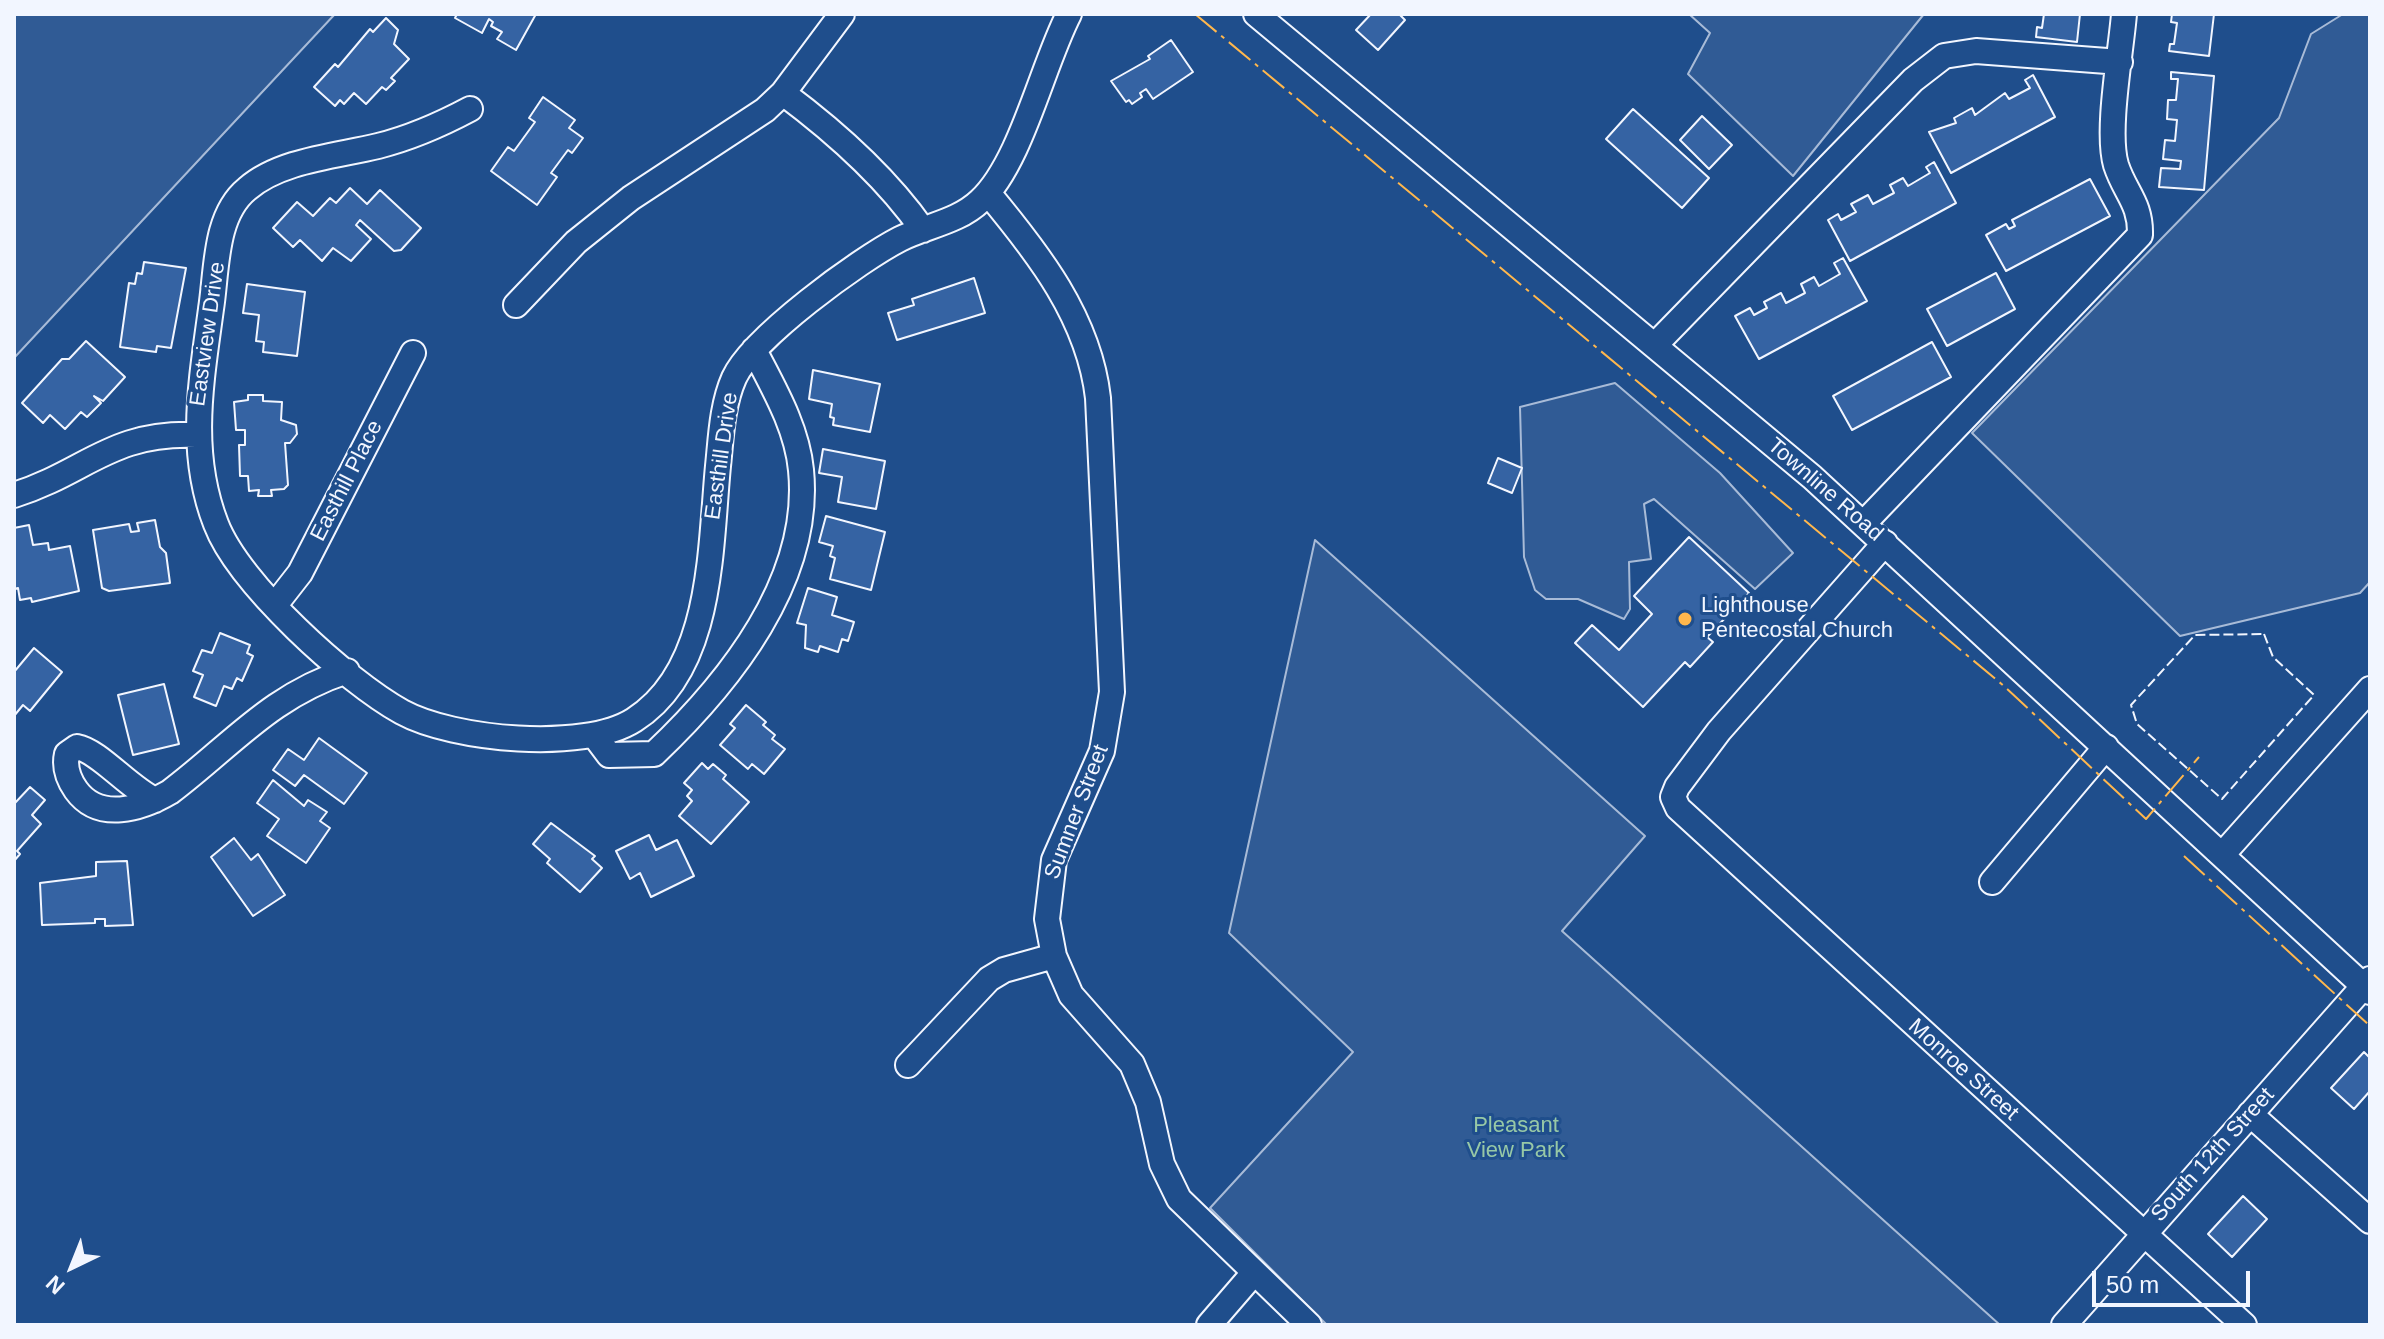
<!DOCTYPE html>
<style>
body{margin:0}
#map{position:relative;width:2384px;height:1339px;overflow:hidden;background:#1f4e8c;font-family:Helvetica,sans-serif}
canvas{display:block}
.frame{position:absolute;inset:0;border:16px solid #f2f6ff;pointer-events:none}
.north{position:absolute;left:32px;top:1227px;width:80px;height:80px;-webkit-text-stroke:6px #1f4e8c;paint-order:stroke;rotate:223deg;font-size:22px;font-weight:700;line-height:32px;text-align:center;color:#f2f6ff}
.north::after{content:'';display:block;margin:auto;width:28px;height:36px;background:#f2f6ff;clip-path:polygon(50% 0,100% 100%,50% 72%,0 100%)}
.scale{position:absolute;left:2092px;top:1271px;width:158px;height:36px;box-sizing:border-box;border:4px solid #f2f6ff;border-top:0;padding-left:10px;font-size:24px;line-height:28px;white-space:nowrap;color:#f2f6ff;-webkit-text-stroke:6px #1f4e8c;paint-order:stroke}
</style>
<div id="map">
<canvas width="2384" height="1339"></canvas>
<div class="frame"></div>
<div class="north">N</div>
<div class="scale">50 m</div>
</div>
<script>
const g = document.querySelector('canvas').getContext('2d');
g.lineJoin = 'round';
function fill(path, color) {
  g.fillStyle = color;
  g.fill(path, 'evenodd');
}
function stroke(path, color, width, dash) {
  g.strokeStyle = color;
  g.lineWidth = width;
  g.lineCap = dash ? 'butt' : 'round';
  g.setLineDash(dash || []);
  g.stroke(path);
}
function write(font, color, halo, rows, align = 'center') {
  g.font = font + ' Helvetica,sans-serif';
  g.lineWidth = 6;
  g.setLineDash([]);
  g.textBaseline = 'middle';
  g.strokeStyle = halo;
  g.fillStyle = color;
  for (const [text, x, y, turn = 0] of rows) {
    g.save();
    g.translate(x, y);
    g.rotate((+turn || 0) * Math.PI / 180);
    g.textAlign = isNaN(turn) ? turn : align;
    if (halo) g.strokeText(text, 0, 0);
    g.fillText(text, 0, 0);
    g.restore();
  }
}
const built = new Path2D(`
 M 14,14 L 335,14 L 14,358 Z
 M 1689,14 L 1924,14 L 1793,176 L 1688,74 L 1710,33 Z
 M 2343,14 L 2370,14 L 2370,582 L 2360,593 L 2180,636 L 1972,433 L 2279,118 L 2311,34 Z
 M 1615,383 L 1720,473 L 1793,553 L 1755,589 L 1654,499 L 1644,504 L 1651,559 L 1629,562 L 1630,609 L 1624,619 L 1578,599 L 1546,599 L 1535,590 L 1524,557 L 1520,407 Z
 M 1315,540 L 1645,836 L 1562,931 L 2000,1325 L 1327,1325 L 1210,1208 L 1353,1052 L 1229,933 Z`);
const building = new Path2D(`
 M 457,14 L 536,14 L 516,50 L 497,39 L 502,32 L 491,26 L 493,22 L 489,19 L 482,33 L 455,18 Z
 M 1371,14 L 1399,14 L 1405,20 L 1378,50 L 1356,30 Z
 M 2044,14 L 2080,14 L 2077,42 L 2036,37 L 2037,27 L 2042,28 Z
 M 2172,14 L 2214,14 L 2209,56 L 2169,51 L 2170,44 L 2174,44 L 2177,23 L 2171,22 Z
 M 386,18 L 398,30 L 394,44 L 409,59 L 391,78 L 395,81 L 386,90 L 382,87 L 366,104 L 354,93 L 344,104 L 340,100 L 335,106 L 314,87 L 335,64 L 338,67 L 370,29 L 373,32 Z
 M 1171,40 L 1193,72 L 1153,99 L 1146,89 L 1140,93 L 1142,97 L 1132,104 L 1129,100 L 1126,102 L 1111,81 L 1150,59 L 1148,56 Z
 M 2171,72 L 2214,76 L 2204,190 L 2159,187 L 2161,168 L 2180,169 L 2181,161 L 2163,159 L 2165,140 L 2175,141 L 2177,120 L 2167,119 L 2168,100 L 2176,100 L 2178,79 L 2171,79 Z
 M 2033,75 L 2055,117 L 1951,173 L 1929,132 L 1956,123 L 1954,118 L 1972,108 L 1975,115 L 2005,93 L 2009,99 L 2030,88 L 2025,80 Z
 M 543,97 L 575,120 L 569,128 L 583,138 L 572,153 L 568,150 L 551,173 L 557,177 L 537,205 L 491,171 L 508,147 L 514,151 L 535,122 L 529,118 Z
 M 1633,109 L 1709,178 L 1682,208 L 1606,139 Z
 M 1702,116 L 1732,145 L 1709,169 L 1680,140 Z
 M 1934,162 L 1956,203 L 1850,261 L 1828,220 L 1838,214 L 1841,220 L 1856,212 L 1851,204 L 1868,195 L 1873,204 L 1894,193 L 1890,185 L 1903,178 L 1908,186 L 1930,173 L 1926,167 Z
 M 2090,179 L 2110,216 L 2006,271 L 1986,235 L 2006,224 L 2009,229 L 2015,226 L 2012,220 Z
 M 350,188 L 367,204 L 380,190 L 421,228 L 401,250 L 394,251 L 360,220 L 356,225 L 371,239 L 351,261 L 333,248 L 322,261 L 300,240 L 293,247 L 273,228 L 297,202 L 313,216 L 330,198 L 336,203 Z
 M 1843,258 L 1867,301 L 1759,359 L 1735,316 L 1750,308 L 1754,315 L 1767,308 L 1764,302 L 1781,293 L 1786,303 L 1805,293 L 1801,284 L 1814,277 L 1819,286 L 1840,274 L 1834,263 Z
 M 144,262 L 186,268 L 171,348 L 157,346 L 156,352 L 120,347 L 129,283 L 135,284 L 137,273 L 142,274 Z
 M 1996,273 L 2015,309 L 1947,346 L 1927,309 Z
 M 974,278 L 985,313 L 897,340 L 888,313 L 914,305 L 912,299 Z
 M 247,284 L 305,292 L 297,356 L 263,352 L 264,342 L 256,341 L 259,315 L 243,313 Z
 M 86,341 L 125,377 L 103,401 L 94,396 L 101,403 L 87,417 L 81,412 L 65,429 L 50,415 L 43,423 L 22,403 L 62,359 L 69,359 Z
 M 1932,342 L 1951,377 L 1852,430 L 1833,396 Z
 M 813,370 L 880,384 L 870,432 L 833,425 L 834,418 L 830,417 L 832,404 L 809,399 Z
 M 248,395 L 263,395 L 263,401 L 282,402 L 281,420 L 296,425 L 297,434 L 290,443 L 285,443 L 288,485 L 284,489 L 271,490 L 272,496 L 258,496 L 259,490 L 249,491 L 248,476 L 240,476 L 239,445 L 245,445 L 245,430 L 236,430 L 234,402 L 248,400 Z
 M 823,449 L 885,461 L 876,509 L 838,502 L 842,477 L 819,473 Z
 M 1498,458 L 1522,468 L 1512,493 L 1488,483 Z
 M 826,516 L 885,532 L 871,590 L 830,579 L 835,558 L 830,556 L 833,546 L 819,542 Z
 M 155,520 L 160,547 L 166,553 L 170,583 L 109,591 L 102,588 L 93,530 L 129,524 L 131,532 L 139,531 L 137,523 Z
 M 29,525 L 33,545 L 48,543 L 49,550 L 70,546 L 79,591 L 32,602 L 31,598 L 20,600 L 18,588 L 14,589 L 14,528 Z
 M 1689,537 L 1749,593 L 1707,637 L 1713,642 L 1690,667 L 1685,662 L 1643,707 L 1575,643 L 1592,625 L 1619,650 L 1652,614 L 1634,596 Z
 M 808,588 L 837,597 L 832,615 L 854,622 L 848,641 L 842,639 L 838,652 L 820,646 L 818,652 L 805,648 L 806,625 L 797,623 Z
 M 220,633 L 250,645 L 247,653 L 253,656 L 242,681 L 237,678 L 232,689 L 224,686 L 216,706 L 194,697 L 203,675 L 193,671 L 202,650 L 212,653 Z
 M 34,648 L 62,672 L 30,711 L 23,705 L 14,716 L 14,672 Z
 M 164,684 L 179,744 L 133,755 L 118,695 Z
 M 746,705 L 766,722 L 763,725 L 775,735 L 772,739 L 785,749 L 764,774 L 752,764 L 748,769 L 720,745 L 735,728 L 730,724 Z
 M 319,738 L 367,773 L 344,804 L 304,775 L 295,786 L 273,770 L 288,749 L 304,760 Z
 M 702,763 L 708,769 L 713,764 L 726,775 L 723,779 L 749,802 L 711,844 L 679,816 L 692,801 L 687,796 L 692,790 L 684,783 Z
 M 273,780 L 304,806 L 308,800 L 327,812 L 320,821 L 330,828 L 306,863 L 267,836 L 279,819 L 257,803 Z
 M 30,787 L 45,800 L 32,815 L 41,824 L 17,851 L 20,854 L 14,861 L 14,804 Z
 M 551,823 L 595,856 L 592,859 L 602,868 L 580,892 L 547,863 L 550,859 L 533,844 Z
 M 649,835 L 656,850 L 677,840 L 694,876 L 651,897 L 640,873 L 630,879 L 616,851 Z
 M 234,838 L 251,860 L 258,854 L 285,895 L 253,916 L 211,857 Z
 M 127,861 L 133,925 L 105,926 L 105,919 L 95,919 L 95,923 L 42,925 L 40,883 L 96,876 L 96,862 Z
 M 2364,1052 L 2370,1058 L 2370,1091 L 2354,1109 L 2331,1088 Z
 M 2243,1196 L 2267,1219 L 2232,1257 L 2208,1234 Z`);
const minor = new Path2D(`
 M 1256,14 L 1812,477 L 2370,992
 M 783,93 C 834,131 886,177 923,230
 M 470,109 C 440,125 410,138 378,146 C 337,156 280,160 247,189 C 214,216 217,271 211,309 C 201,383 188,452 216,524 C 239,584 346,681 402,712 C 453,740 584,752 634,720 C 713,670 710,549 718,466 C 721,437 722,405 734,378 C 752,338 859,260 900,239 C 926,226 958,222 980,201 C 1021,163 1042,66 1069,14
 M 988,193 C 1038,253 1089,318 1098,398 L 1112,692 L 1102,751 L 1054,860 L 1047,919 L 1054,956 L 1071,995 L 1132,1064 L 1148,1102 L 1162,1164 L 1179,1199 L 1309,1325
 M 516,305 L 576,242 L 631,198 L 765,110 L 783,93 L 842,14
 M 1655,345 L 1913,80 L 1944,56 L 1976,51 L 2120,62
 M 14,495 C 87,472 110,432 196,435
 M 1864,523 L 2140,235 C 2141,203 2125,193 2116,165 C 2106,131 2121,52 2124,14
 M 1885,543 L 1719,731 L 1677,787 L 1673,797 L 1678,808 L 2244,1325
 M 275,605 L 300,573 L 413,353
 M 594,735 L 609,755 L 654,754 C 729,683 812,580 801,470 C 797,427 773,387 754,350
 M 155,800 C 129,788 99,751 77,747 L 67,754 C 64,767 69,780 76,790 C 99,822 141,809 170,792 C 231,746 270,696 347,671
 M 2222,855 L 2370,689
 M 1992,882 L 2106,747
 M 908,1065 L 989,979 L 1004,970 L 1054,956
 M 2250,1114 L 2370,1221
 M 1209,1325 L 1253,1274
 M 2064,1325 L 2370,979`);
const fence = new Path2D(`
 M 2264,634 L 2273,657 L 2314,695 L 2222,799 L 2137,724 L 2131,705 L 2195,635 Z`);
const power = new Path2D(`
 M 1195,14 L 2004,686 L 2146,819 L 2199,757
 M 2184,856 L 2370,1026`);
const markers = [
 [1685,619,8,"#ffb74d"]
];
const streetNames = [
 ["Eastview Drive",208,334,-82],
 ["Easthill Drive",722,456,-82],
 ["Easthill Place",347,481,-63],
 ["Townline Road",1825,490,41],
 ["Sumner Street",1077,812,-69],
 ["Monroe Street",1963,1070,42],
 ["South 12th Street",2213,1155,-48]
];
const poiNames = [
 ["Lighthouse",1701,606],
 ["Pentecostal Church",1701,631]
];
const parkNames = [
 ["Pleasant",1516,1126],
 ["View Park",1516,1151]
];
fill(built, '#305b95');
stroke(built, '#a8bbd7', 2);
fill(building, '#3563a3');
stroke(building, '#f2f6ff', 2);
stroke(minor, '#f2f6ff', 28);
stroke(minor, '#1f4e8c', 24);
stroke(fence, '#f2f6ff', 2, [10, 4]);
stroke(power, '#ffb74d', 2, [28, 6, 4, 6]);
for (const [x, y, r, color] of markers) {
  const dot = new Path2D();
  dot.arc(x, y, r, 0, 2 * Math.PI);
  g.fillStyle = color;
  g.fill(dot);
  stroke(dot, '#1f4e8c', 3);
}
write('22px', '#f2f6ff', '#1f4e8c', streetNames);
write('22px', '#f2f6ff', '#1f4e8c', poiNames, 'left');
write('22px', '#97c8a6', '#1f4e8c', parkNames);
</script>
